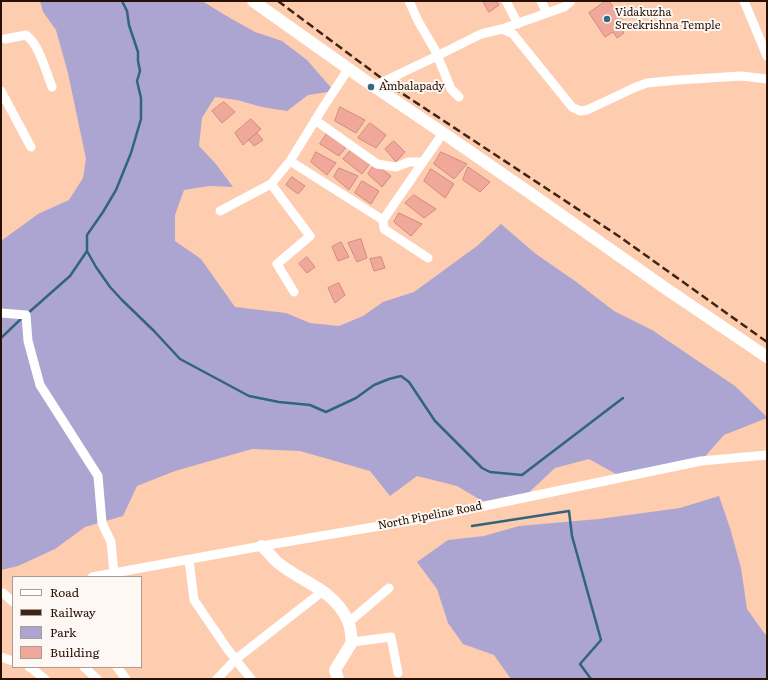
<!DOCTYPE html>
<style>
body{margin:0}
#map{position:relative;width:768px;height:680px;overflow:hidden;background:#feccae;font-family:Literata,serif}
canvas{display:block}
.frame{position:absolute;inset:0;border:2px solid #271104;pointer-events:none}
.legend{position:absolute;left:12px;top:576px;width:130px;height:92px;box-sizing:border-box;background:#fef8f4;border:1px solid #a89c94;margin:0;padding:5px 7px;list-style:none;font-size:12px;color:#271104}
.legend li{display:flex;align-items:center;gap:8px;height:20px}
.legend b{width:20px;border:1px solid #a89c94}
</style>
<div id="map">
<canvas width="768" height="680"></canvas>
<div class="frame"></div>
<ul class="legend">
<li><b style="height:5px;background:#fff"></b>Road</li>
<li><b style="height:5px;background:#3d2415"></b>Railway</li>
<li><b style="height:11px;background:#ada5d1"></b>Park</li>
<li><b style="height:11px;background:#efa899"></b>Building</li>
</ul>
</div>
<script>
const g = document.querySelector('canvas').getContext('2d');
g.lineJoin = 'round';
function fill(path, color) {
  g.fillStyle = color;
  g.fill(path, 'evenodd');
}
function stroke(path, color, width, dash) {
  g.strokeStyle = color;
  g.lineWidth = width;
  g.lineCap = dash ? 'butt' : 'round';
  g.setLineDash(dash || []);
  g.stroke(path);
}
function write(font, color, halo, rows, align = 'center') {
  g.font = font + ' Literata,serif';
  g.lineWidth = 4;
  g.setLineDash([]);
  g.textBaseline = 'middle';
  g.strokeStyle = halo;
  g.fillStyle = color;
  for (const [text, x, y, turn = 0] of rows) {
    g.save();
    g.translate(x, y);
    g.rotate((+turn || 0) * Math.PI / 180);
    g.textAlign = isNaN(turn) ? turn : align;
    if (halo) g.strokeText(text, 0, 0);
    g.fillText(text, 0, 0);
    g.restore();
  }
}
const green = new Path2D(`
 M 40,1 L 202,1 L 230,18 L 255,32 L 282,41 L 307,60 L 334,91 L 308,95 L 287,111 L 262,107 L 237,100 L 215,97 L 202,118 L 199,146 L 216,164 L 233,187 L 209,186 L 184,190 L 175,215 L 175,241 L 201,259 L 235,307 L 286,313 L 310,323 L 339,326 L 363,316 L 383,302 L 414,292 L 477,246 L 501,224 L 536,254 L 575,281 L 614,311 L 652,330 L 735,386 L 767,417 L 767,418 L 724,435 L 701,461 L 623,478 L 589,459 L 555,468 L 523,498 L 489,505 L 457,486 L 417,476 L 390,496 L 370,471 L 300,451 L 252,449 L 175,471 L 137,486 L 123,516 L 85,527 L 55,549 L 18,566 L 1,570 L 1,241 L 38,214 L 69,200 L 83,178 L 86,159 L 68,73 L 56,30 L 43,12 Z
 M 719,496 L 730,528 L 741,568 L 747,609 L 767,637 L 767,679 L 511,679 L 494,655 L 463,644 L 448,623 L 437,589 L 417,562 L 448,540 L 484,536 L 519,526 L 599,519 L 680,508 Z`);
const stream = new Path2D(`
 M 122,1 L 127,11 L 129,25 L 138,52 L 138,61 L 140,71 L 137,81 L 141,98 L 141,119 L 131,153 L 116,190 L 103,212 L 87,235 L 87,251 L 96,267 L 110,287 L 122,300 L 154,331 L 180,359 L 249,396 L 279,402 L 310,405 L 326,412 L 356,398 L 374,385 L 389,379 L 401,376 L 409,382 L 435,421 L 482,468 L 490,472 L 522,475 L 623,398
 M 27,314 L 70,276 L 87,251
 M 1,338 L 23,317
 M 472,526 L 569,511 L 572,536 L 601,640 L 580,664 L 591,679`);
const building = new Path2D(`
 M 483,1 L 496,1 L 499,5 L 489,12 Z
 M 606,1 L 609,1 L 625,24 L 621,28 L 624,33 L 617,38 L 613,32 L 605,37 L 589,13 Z
 M 224,102 L 235,112 L 222,123 L 212,111 Z
 M 340,107 L 365,120 L 356,133 L 335,121 Z
 M 251,119 L 261,129 L 243,145 L 235,133 Z
 M 370,123 L 386,135 L 376,148 L 358,138 Z
 M 328,132 L 348,145 L 339,156 L 320,144 Z
 M 257,133 L 263,140 L 254,146 L 249,140 Z
 M 394,141 L 405,152 L 396,162 L 385,149 Z
 M 353,148 L 371,162 L 362,174 L 343,159 Z
 M 316,152 L 336,163 L 327,175 L 311,162 Z
 M 441,152 L 467,164 L 454,179 L 434,164 Z
 M 375,164 L 391,176 L 382,187 L 368,174 Z
 M 468,167 L 490,182 L 480,192 L 463,180 Z
 M 339,168 L 358,176 L 349,190 L 334,177 Z
 M 431,169 L 454,184 L 445,198 L 424,181 Z
 M 292,177 L 305,186 L 298,194 L 286,185 Z
 M 362,181 L 379,191 L 371,204 L 355,193 Z
 M 414,195 L 436,209 L 424,218 L 405,203 Z
 M 399,213 L 422,224 L 411,236 L 394,222 Z
 M 361,239 L 367,258 L 357,262 L 348,243 Z
 M 341,242 L 349,257 L 338,261 L 332,247 Z
 M 307,257 L 315,267 L 307,273 L 299,264 Z
 M 381,257 L 385,268 L 374,271 L 370,259 Z
 M 339,283 L 345,295 L 335,303 L 328,288 Z`);
const minor = new Path2D(`
 M 409,1 L 418,21 L 435,50 L 451,89 L 459,97
 M 506,1 L 518,24
 M 541,1 L 547,13
 M 744,1 L 767,56
 M 502,29 L 564,7 L 571,1
 M 5,39 L 26,35 C 39,44 46,72 52,87
 M 374,86 L 437,56 L 481,34 L 502,29 L 513,34 L 572,107 L 580,111 L 587,110 L 636,87 L 647,83 L 678,80 L 741,76 L 767,79
 M 1,91 L 31,147
 M 315,120 L 377,164 L 396,167 L 409,162 L 423,162
 M 290,161 L 383,220
 M 271,184 L 310,236 L 277,264 L 294,292
 M 220,211 L 271,184 L 290,161 L 324,106 L 349,68
 M 428,258 L 384,229 L 383,220 L 443,133
 M 1,313 L 26,315 L 28,341 L 40,385 L 98,476 L 102,523 L 111,542 L 114,573
 M 189,560 L 194,600 L 226,647 L 251,679
 M 92,577 L 262,546 L 427,518 L 701,461 L 767,455
 M 3,593 L 13,602
 M 349,622 L 389,588
 M 352,642 L 391,637 L 398,673
 M 1,657 L 13,661
 M 29,667 L 31,668 L 45,679
 M 84,667 L 97,679
 M 117,667 L 126,679
 M 217,679 L 236,659 L 323,591`);
const tertiary = new Path2D(`
 M 253,1 L 363,79 L 443,133 L 530,193 L 665,288 L 767,357
 M 262,546 C 267,551 272,557 277,562 C 302,583 333,588 348,621 C 351,627 351,636 352,642 L 335,670 L 338,679`);
const rail = new Path2D(`
 M 278,1 L 400,92 L 620,237 L 767,342`);
const markers = [
 [607,19,4,"#346a85"],
 [371,87,4,"#346a85"]
];
const poiNames = [
 ["Vidakuzha",615,13],
 ["Sreekrishna Temple",615,26],
 ["Ambalapady",379,87]
];
const streetNames = [
 ["North Pipeline Road",430,516,-11]
];
fill(green, '#ada5d1');
stroke(stream, '#32647c', 2.5);
fill(building, '#efa899');
stroke(building, '#cf8b7c', 1);
stroke(minor, '#fff', 9);
stroke(tertiary, '#fff', 12);
stroke(rail, '#3d2415', 2.5, [8, 4]);
for (const [x, y, r, color] of markers) {
  const dot = new Path2D();
  dot.arc(x, y, r, 0, 2 * Math.PI);
  g.fillStyle = color;
  g.fill(dot);
  stroke(dot, '#fef8f4', 1.5);
}
write('11px', '#271104', '#fef8f4', poiNames, 'left');
write('11px', '#271104', '#fef8f4', streetNames);
</script>
